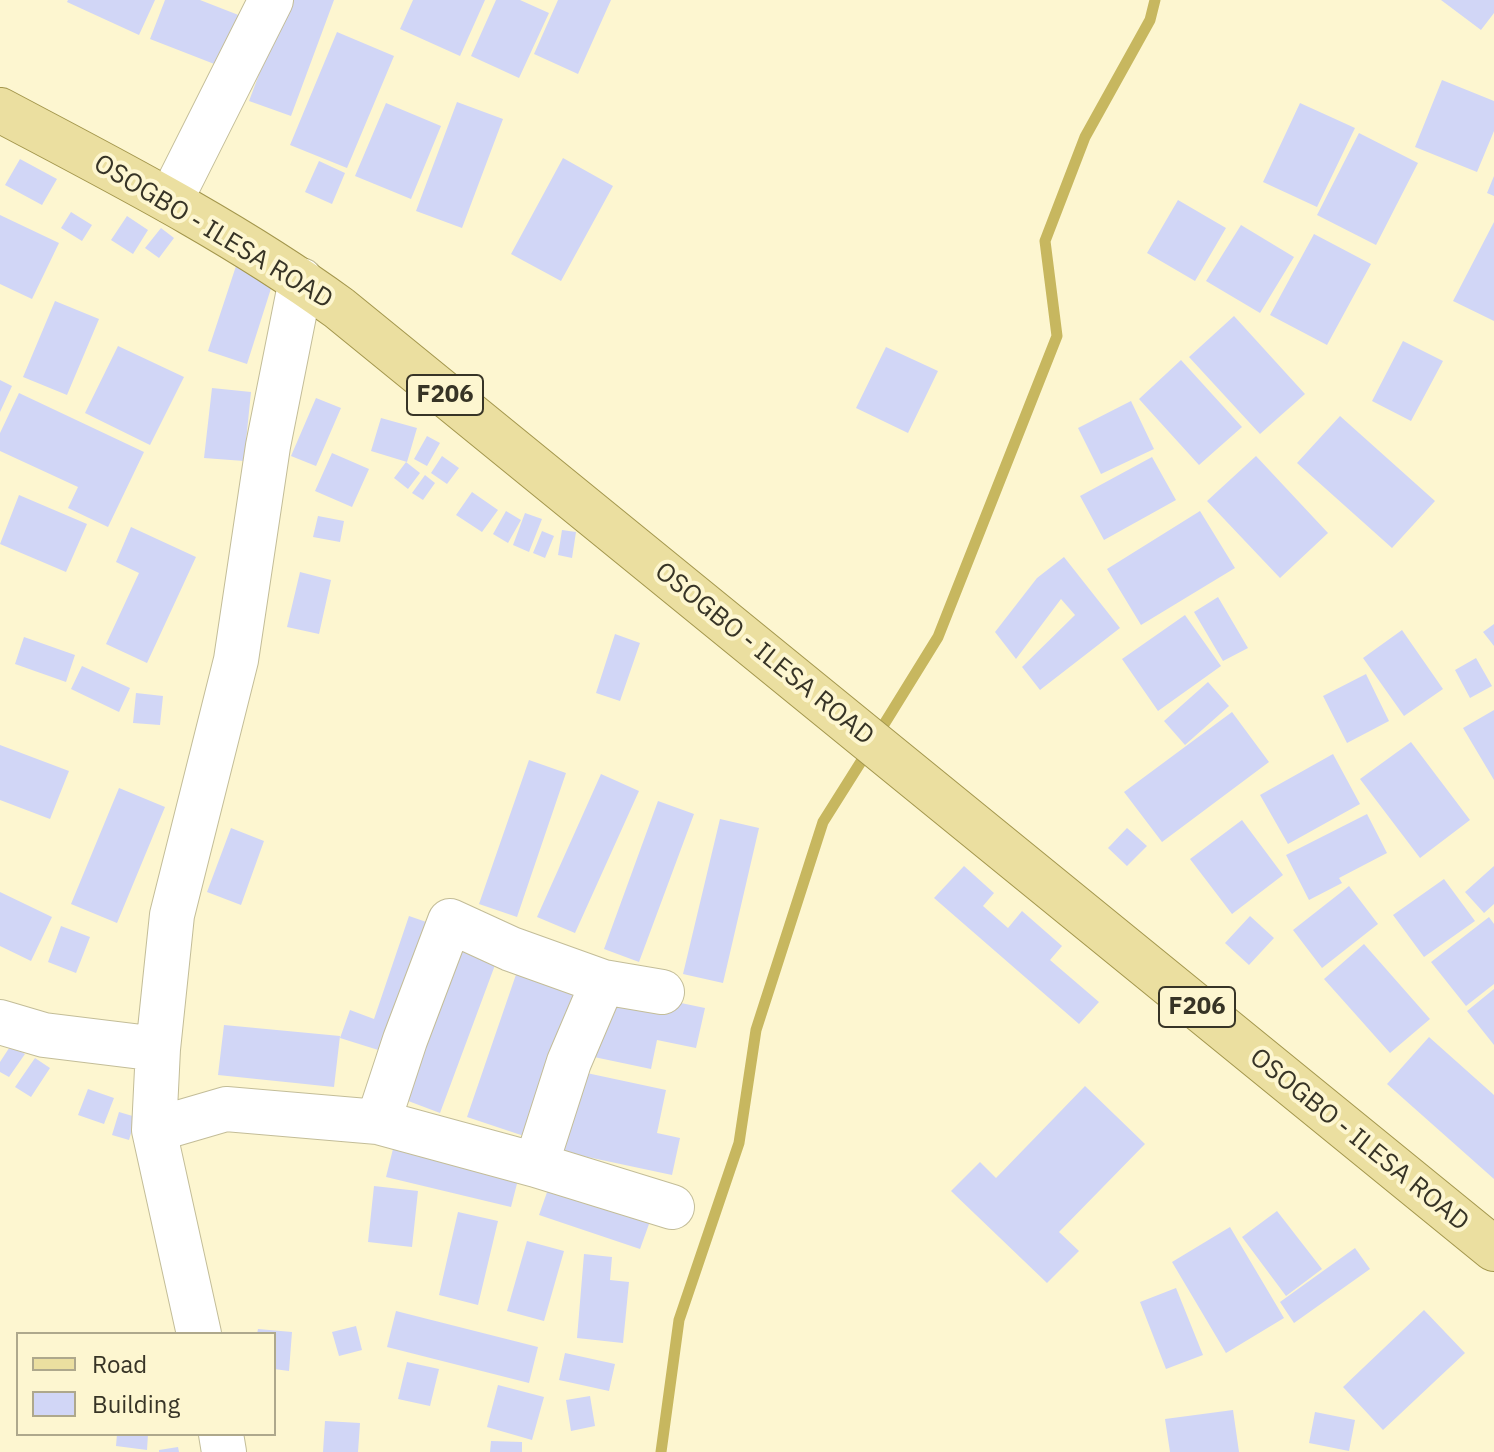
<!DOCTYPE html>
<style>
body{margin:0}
#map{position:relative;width:1494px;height:1452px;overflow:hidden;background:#fdf6d0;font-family:"IBM Plex Sans",sans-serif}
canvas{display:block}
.legend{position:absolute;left:16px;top:1332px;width:260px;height:104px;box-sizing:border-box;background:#fdf6d0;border:2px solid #aea88c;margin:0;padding:10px 14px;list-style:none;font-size:24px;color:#373426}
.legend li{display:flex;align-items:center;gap:16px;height:40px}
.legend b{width:40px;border:2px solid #aea88c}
</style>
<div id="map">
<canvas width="1494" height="1452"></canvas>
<ul class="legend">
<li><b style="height:10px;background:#ebdfa0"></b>Road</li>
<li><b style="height:22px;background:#d1d6f6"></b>Building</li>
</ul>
</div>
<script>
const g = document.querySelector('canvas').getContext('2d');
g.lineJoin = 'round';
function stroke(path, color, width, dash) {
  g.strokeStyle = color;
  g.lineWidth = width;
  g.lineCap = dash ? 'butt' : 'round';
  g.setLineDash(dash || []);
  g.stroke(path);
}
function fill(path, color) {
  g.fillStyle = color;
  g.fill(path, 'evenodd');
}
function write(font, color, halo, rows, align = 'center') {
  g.font = font + ' "IBM Plex Sans",sans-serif';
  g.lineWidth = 8;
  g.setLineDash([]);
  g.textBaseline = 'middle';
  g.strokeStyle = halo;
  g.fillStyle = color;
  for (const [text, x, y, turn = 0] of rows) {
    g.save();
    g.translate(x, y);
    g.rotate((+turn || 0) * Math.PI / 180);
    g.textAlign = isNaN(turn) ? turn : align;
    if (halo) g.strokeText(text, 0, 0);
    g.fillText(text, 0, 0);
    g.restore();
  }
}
const stream = new Path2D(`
 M 878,734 L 938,637 L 1057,336 L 1045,241 L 1085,137 L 1150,20 L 1155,0
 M 661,1452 L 679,1320 L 739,1143 L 756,1030 L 823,822 L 869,749`);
const building = new Path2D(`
 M 68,0 L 155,0 L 139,35 L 67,2 Z
 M 165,0 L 200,0 L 241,16 L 222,67 L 150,39 Z
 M 287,0 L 334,0 L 291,116 L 249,101 Z
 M 413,0 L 485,0 L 460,56 L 400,29 Z
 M 496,0 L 520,0 L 549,13 L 519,78 L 471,56 Z
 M 558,0 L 611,0 L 578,74 L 534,54 Z
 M 1441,0 L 1494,0 L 1494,13 L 1481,30 Z
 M 337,32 L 394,56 L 347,168 L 290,145 Z
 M 1442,80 L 1494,101 L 1494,131 L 1477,172 L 1415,147 Z
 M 457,102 L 503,119 L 462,228 L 416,211 Z
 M 386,103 L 441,126 L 411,199 L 355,176 Z
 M 1300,103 L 1355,128 L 1317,207 L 1263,182 Z
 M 1359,133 L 1418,163 L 1376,245 L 1317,215 Z
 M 563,158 L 613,186 L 561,281 L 511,254 Z
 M 20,159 L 57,179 L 42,205 L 5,185 Z
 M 319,161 L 345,173 L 332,204 L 305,192 Z
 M 1494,176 L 1494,196 L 1487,193 Z
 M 1178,200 L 1226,228 L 1195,281 L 1147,253 Z
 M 71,212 L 92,225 L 82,241 L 61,228 Z
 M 0,215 L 59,243 L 32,299 L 0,284 Z
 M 127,216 L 148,230 L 133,254 L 111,240 Z
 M 1494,222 L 1494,321 L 1453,301 Z
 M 1241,225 L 1294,257 L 1260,313 L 1206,281 Z
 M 161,228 L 174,238 L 159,258 L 145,248 Z
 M 1314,234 L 1371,264 L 1327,345 L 1270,315 Z
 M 236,266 L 274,279 L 247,364 L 208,351 Z
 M 55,301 L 99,319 L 67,395 L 23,377 Z
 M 1234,316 L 1305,394 L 1260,434 L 1189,357 Z
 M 1403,341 L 1443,361 L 1411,421 L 1372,401 Z
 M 118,346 L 184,377 L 150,445 L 85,413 Z
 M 886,347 L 938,371 L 908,433 L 856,408 Z
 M 1181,360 L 1242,427 L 1199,465 L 1139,399 Z
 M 0,380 L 12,386 L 0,412 Z
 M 212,388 L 251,392 L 244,461 L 204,458 Z
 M 19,393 L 144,452 L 108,527 L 68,508 L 78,487 L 0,451 L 0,433 Z
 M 316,398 L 341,408 L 316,466 L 291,456 Z
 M 1131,401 L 1154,449 L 1101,474 L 1078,428 Z
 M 1340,416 L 1435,501 L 1392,548 L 1297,463 Z
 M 381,418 L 417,428 L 407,462 L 371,451 Z
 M 427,436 L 440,443 L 427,466 L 414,459 Z
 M 332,453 L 369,469 L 352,507 L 315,491 Z
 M 442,456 L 459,468 L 447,484 L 431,473 Z
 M 1256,456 L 1328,533 L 1280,578 L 1207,501 Z
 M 1152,457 L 1176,500 L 1104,540 L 1080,496 Z
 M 406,462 L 420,473 L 408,489 L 394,478 Z
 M 425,475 L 435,483 L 423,500 L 412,493 Z
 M 472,492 L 498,510 L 482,532 L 456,515 Z
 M 19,495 L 87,524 L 66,572 L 0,544 Z
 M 506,511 L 521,520 L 508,543 L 493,534 Z
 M 1200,511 L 1235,568 L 1141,625 L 1107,569 Z
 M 525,513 L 542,519 L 529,552 L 513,545 Z
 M 318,516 L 344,521 L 340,542 L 313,537 Z
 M 131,527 L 196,557 L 147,663 L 106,644 L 139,573 L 116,562 Z
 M 562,530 L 576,532 L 572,558 L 558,555 Z
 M 542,531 L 554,536 L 545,558 L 533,553 Z
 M 1064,557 L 1120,628 L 1040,690 L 1022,667 L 1075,615 L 1061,599 L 1016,659 L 995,632 L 1037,578 Z
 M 300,572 L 331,580 L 319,634 L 287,627 Z
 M 1218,597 L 1248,648 L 1223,661 L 1194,612 Z
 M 1185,615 L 1221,666 L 1158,711 L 1122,659 Z
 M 1494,624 L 1494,646 L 1483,632 Z
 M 1402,630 L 1443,689 L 1404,716 L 1363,658 Z
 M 615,634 L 640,643 L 620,701 L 596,693 Z
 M 24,637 L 75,655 L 66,682 L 15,664 Z
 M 1476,658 L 1492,686 L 1470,698 L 1455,670 Z
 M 82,666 L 130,688 L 119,712 L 71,689 Z
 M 1366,674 L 1389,721 L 1347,743 L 1323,696 Z
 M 1208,682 L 1229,706 L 1185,745 L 1164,721 Z
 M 136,693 L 163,696 L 160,725 L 133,723 Z
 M 1494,710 L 1494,780 L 1463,728 Z
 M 1232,712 L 1269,762 L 1162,842 L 1124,792 Z
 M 1411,742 L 1470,820 L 1420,858 L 1360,779 Z
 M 0,745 L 69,771 L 50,819 L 0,800 Z
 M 1333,754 L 1360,804 L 1288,844 L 1260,795 Z
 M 529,760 L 566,773 L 517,917 L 479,904 Z
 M 601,774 L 639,791 L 575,933 L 537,917 Z
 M 119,788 L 165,807 L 117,923 L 71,904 Z
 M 658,801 L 694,814 L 639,962 L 604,949 Z
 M 1367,814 L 1387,853 L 1339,878 L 1342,883 L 1309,900 L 1286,855 Z
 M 720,819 L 759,828 L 723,983 L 683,974 Z
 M 1242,820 L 1283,875 L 1232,914 L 1190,859 Z
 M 231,828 L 264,841 L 241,905 L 207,892 Z
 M 1127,828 L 1147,846 L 1127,866 L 1108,848 Z
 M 964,866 L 994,893 L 983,906 L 1008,928 L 1022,911 L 1062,946 L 1050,960 L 1099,1002 L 1079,1024 L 934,898 Z
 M 1494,866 L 1494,904 L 1484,913 L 1465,892 Z
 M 1444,879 L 1475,921 L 1424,957 L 1393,915 Z
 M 1349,886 L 1378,924 L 1322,968 L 1293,930 Z
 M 0,892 L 52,917 L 31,961 L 0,946 Z
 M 409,916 L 435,925 L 391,1054 L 340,1038 L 350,1010 L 374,1019 Z
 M 1250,916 L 1274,938 L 1249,965 L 1225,943 Z
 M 1489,917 L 1494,924 L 1494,984 L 1466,1006 L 1431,962 Z
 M 61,926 L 90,937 L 76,973 L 48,962 Z
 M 461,943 L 498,957 L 440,1113 L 403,1099 Z
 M 1364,944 L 1430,1019 L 1390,1053 L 1324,979 Z
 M 521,960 L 587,982 L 533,1139 L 467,1117 Z
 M 609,988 L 705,1008 L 696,1048 L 657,1040 L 651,1069 L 594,1057 Z
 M 1494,989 L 1494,1045 L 1467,1011 Z
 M 224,1025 L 340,1036 L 334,1087 L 218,1075 Z
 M 1429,1037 L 1494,1095 L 1494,1179 L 1387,1084 Z
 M 11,1045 L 25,1054 L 9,1077 L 0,1072 L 0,1062 Z
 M 35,1058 L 50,1068 L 31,1097 L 15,1087 Z
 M 582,1072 L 666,1090 L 657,1133 L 680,1138 L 672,1175 L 564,1152 Z
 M 1085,1086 L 1145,1144 L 1059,1232 L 1079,1251 L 1047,1283 L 951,1191 L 980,1162 L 996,1178 Z
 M 88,1089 L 114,1098 L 104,1124 L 78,1115 Z
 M 119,1112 L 136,1117 L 129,1140 L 112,1135 Z
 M 396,1137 L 521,1168 L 511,1207 L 386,1177 Z
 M 552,1178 L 653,1213 L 640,1249 L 539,1215 Z
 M 374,1186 L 418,1191 L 412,1247 L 368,1242 Z
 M 1277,1211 L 1322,1269 L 1286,1296 L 1242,1237 Z
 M 458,1212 L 498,1221 L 478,1305 L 439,1295 Z
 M 1230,1227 L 1284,1318 L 1226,1353 L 1172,1262 Z
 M 527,1241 L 564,1251 L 544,1321 L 507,1311 Z
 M 1355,1248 L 1370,1269 L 1294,1323 L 1280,1302 Z
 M 584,1254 L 612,1257 L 610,1280 L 629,1282 L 623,1343 L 577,1338 Z
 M 1176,1288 L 1203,1355 L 1166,1369 L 1140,1302 Z
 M 1424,1310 L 1465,1353 L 1383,1430 L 1343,1387 Z
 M 396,1311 L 538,1347 L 529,1383 L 387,1347 Z
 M 356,1326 L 362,1350 L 339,1356 L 332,1332 Z
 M 258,1329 L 292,1332 L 289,1371 L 274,1369 L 274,1334 L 257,1334 Z
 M 565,1353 L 615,1364 L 609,1391 L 559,1380 Z
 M 407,1362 L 439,1369 L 430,1406 L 398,1399 Z
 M 498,1385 L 544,1397 L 532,1440 L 487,1427 Z
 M 590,1396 L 595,1426 L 571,1431 L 566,1400 Z
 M 1233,1410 L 1239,1452 L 1170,1452 L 1165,1419 Z
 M 1315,1412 L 1355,1420 L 1349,1451 L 1309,1443 Z
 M 325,1421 L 360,1423 L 358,1452 L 323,1452 Z
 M 117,1434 L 148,1434 L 147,1450 L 116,1446 Z
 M 491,1441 L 522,1442 L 522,1452 L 490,1452 Z
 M 178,1447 L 179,1452 L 159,1452 L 159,1450 Z`);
const street = new Path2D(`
 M 170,201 L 271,0
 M 0,1022 L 44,1035 L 158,1049
 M 378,1122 L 405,1040 L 450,921 L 511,949 L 603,982 L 662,992
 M 154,1130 L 226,1109 L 378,1122 L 536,1165 L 672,1207
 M 536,1165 L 569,1062 L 603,982
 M 199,1334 L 154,1130 L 158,1049 L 172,915 L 236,660 L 268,446 L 301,280
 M 221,1434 L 224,1452`);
const primary = new Path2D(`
 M 0,110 C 115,171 233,231 339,308 L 1494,1249`);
const shields = [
 [445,395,76],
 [1197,1007,76]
];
const shieldNames = [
 ["F206",445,395],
 ["F206",1197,1007]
];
const streetNames = [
 ["OSOGBO - ILESA ROAD",213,232,31],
 ["OSOGBO - ILESA ROAD",764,654,39],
 ["OSOGBO - ILESA ROAD",1359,1140,39]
];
stroke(stream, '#c7b75f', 11);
fill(building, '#d1d6f6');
stroke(street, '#c3bd98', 46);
stroke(primary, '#a3964c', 46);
stroke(street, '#fff', 44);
stroke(primary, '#ebdfa0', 44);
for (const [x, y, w] of shields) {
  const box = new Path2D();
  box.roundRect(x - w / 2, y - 20, w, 40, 6);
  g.fillStyle = '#fdf6d0';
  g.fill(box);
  stroke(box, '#373426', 2);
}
write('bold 24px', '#373426', null, shieldNames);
write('26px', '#373426', '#fdf6d0', streetNames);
</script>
